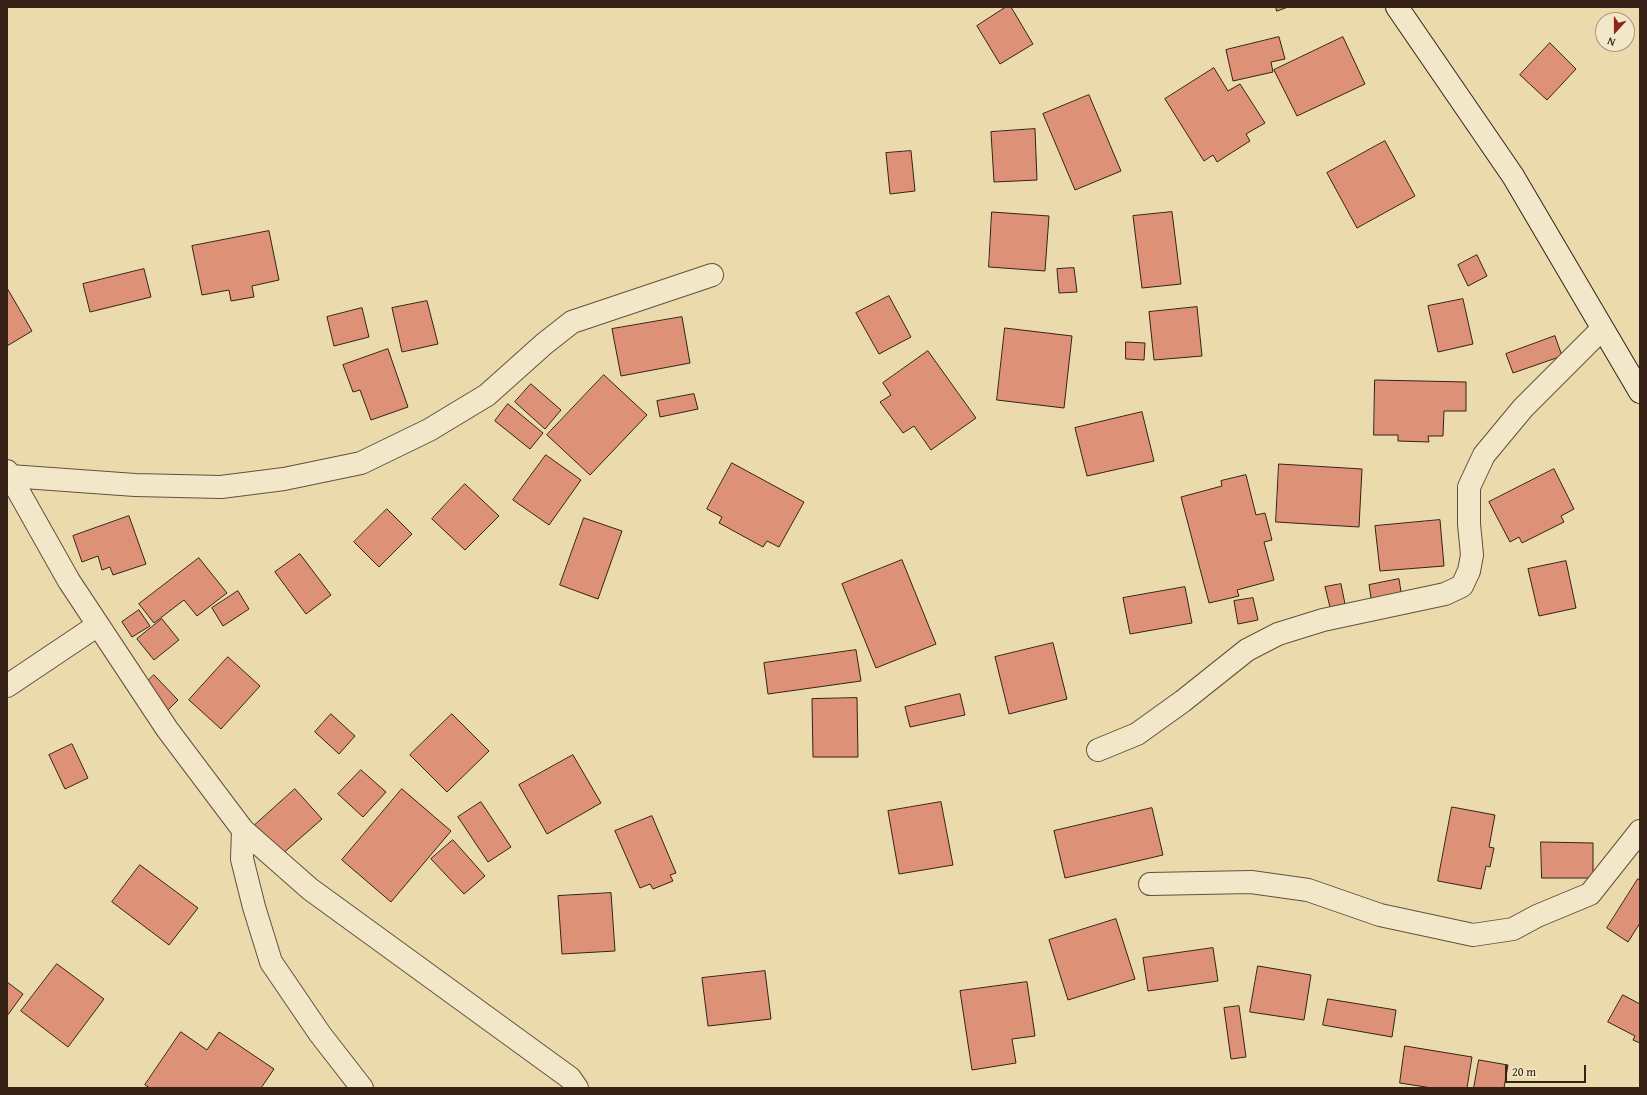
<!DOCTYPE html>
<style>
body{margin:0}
#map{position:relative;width:1647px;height:1095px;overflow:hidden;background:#ebdbac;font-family:"Gentium Book Plus",serif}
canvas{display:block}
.frame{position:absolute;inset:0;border:8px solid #362116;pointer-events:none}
.north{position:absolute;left:1595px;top:12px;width:40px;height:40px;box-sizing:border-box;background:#f2e8c9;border:1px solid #a79881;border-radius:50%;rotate:201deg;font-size:11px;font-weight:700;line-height:16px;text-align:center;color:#362116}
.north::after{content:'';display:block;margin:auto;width:14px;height:18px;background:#8f2418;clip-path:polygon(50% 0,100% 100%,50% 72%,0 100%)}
.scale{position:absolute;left:1505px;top:1065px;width:81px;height:18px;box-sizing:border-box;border:2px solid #362116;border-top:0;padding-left:5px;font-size:12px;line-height:14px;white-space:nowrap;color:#362116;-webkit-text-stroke:3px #f2e8c9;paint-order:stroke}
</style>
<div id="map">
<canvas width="1647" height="1095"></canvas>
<div class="frame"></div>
<div class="north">N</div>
<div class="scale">20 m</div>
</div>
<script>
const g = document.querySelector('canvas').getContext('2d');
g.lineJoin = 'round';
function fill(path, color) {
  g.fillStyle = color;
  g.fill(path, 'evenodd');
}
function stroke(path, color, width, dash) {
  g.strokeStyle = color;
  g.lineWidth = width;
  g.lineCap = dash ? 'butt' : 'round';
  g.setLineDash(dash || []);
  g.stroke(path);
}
const building = new Path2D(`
 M 1006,7 L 1011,7 L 1033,44 L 1000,64 L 977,26 Z
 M 1276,7 L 1288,7 L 1277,11 Z
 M 1279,37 L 1285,59 L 1271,62 L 1273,72 L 1233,81 L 1226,50 Z
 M 1343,37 L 1365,84 L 1297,116 L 1274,70 Z
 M 1550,43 L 1576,69 L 1547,100 L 1520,75 Z
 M 1214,68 L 1228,91 L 1240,84 L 1265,123 L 1246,134 L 1250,141 L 1217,162 L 1213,155 L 1204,161 L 1165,99 Z
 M 1089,95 L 1121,171 L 1075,190 L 1043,114 Z
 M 1035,129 L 1037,180 L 994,182 L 991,132 Z
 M 1385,141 L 1415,196 L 1357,228 L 1327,173 Z
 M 911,151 L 915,191 L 890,194 L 886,153 Z
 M 992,212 L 1049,216 L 1045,271 L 989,267 Z
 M 1172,212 L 1181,284 L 1142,288 L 1133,216 Z
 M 269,231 L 279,280 L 252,286 L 254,297 L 231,301 L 229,290 L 202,295 L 192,246 Z
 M 1477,255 L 1487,276 L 1468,286 L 1458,265 Z
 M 1074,268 L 1077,292 L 1059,293 L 1057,269 Z
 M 144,269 L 151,297 L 90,312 L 83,284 Z
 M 7,288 L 32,331 L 7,346 Z
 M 889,296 L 911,337 L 879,354 L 856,313 Z
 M 1463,299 L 1473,344 L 1438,352 L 1428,306 Z
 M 427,301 L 438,344 L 402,352 L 392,308 Z
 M 1197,307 L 1202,356 L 1154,360 L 1149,312 Z
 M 362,308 L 369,337 L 334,346 L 327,317 Z
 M 682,317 L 690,363 L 621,376 L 612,329 Z
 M 1005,328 L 1072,336 L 1064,408 L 997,400 Z
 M 1555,336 L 1562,356 L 1513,373 L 1506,354 Z
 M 1126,342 L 1145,343 L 1144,360 L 1126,359 Z
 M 388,349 L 408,407 L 371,420 L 360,390 L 353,392 L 343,365 Z
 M 928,351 L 976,418 L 931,450 L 914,426 L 903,433 L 880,402 L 891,395 L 883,383 Z
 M 604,375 L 647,415 L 590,475 L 547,435 Z
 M 1375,380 L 1466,382 L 1466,411 L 1444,411 L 1443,436 L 1428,436 L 1429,442 L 1398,441 L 1398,435 L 1374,435 Z
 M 531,384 L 561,410 L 545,429 L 515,402 Z
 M 694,394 L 698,409 L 660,417 L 657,401 Z
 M 508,404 L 543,433 L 530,449 L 495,421 Z
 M 1142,412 L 1154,461 L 1087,476 L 1075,428 Z
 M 546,455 L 581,480 L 549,525 L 513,500 Z
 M 732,463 L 804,502 L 779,547 L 767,541 L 763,547 L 719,523 L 722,517 L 707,509 Z
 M 1279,464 L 1362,469 L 1359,527 L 1276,522 Z
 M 1554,469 L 1574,509 L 1561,516 L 1564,522 L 1522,543 L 1519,537 L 1510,542 L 1489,502 Z
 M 1246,475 L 1256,515 L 1265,513 L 1272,540 L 1264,542 L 1274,580 L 1237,590 L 1239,596 L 1209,603 L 1181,497 L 1222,486 L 1221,481 Z
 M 465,484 L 499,516 L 465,550 L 432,519 Z
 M 387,509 L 412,534 L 379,567 L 354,542 Z
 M 129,516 L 146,564 L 113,575 L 110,567 L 102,570 L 98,556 L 82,562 L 73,536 Z
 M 584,518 L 622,531 L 598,599 L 560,585 Z
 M 1440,520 L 1444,566 L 1380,571 L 1375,526 Z
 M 300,554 L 331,595 L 306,614 L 275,572 Z
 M 199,558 L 227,593 L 197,616 L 184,600 L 154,623 L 139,604 Z
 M 902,560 L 936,644 L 876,668 L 842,584 Z
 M 1566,561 L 1576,608 L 1539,616 L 1528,569 Z
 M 1399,579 L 1402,598 L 1372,604 L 1369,585 Z
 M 1341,584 L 1345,604 L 1330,607 L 1325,587 Z
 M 1185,587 L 1192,623 L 1130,634 L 1123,598 Z
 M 238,591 L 249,609 L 223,626 L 212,608 Z
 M 1253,598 L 1258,620 L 1238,624 L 1234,601 Z
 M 139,610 L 150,626 L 132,637 L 122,622 Z
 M 162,619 L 179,640 L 154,660 L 137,639 Z
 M 1053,643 L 1067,699 L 1009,714 L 995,657 Z
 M 856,650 L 861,681 L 768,694 L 764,663 Z
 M 228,657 L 260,686 L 221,729 L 189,700 Z
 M 154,675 L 178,700 L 165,713 L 141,688 Z
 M 960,694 L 965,715 L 910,727 L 905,707 Z
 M 857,698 L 858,757 L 813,757 L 812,699 Z
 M 331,714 L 355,736 L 339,754 L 315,732 Z
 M 452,714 L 489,751 L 447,792 L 410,755 Z
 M 72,744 L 88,778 L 65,789 L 49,755 Z
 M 573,755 L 601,803 L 547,834 L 519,785 Z
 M 361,770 L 386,792 L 363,817 L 338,794 Z
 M 295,789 L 322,819 L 281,855 L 255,825 Z
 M 402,789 L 451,831 L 391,902 L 342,860 Z
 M 481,802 L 511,847 L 488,862 L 458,817 Z
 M 941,802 L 953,865 L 899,874 L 888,811 Z
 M 1452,807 L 1495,815 L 1489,847 L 1494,848 L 1490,867 L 1486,866 L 1481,889 L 1438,881 Z
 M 1152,808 L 1163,855 L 1065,878 L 1054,831 Z
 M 652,816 L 676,873 L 670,875 L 673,881 L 653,889 L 650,884 L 640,888 L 615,831 Z
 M 453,840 L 485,876 L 464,894 L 431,859 Z
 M 1541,842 L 1593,843 L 1593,878 L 1542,878 Z
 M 140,865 L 198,908 L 169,945 L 112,902 Z
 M 1638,879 L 1640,880 L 1640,923 L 1628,942 L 1607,928 Z
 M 611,893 L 615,951 L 562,954 L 558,896 Z
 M 1116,919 L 1135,979 L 1068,1000 L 1049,940 Z
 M 1213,948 L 1218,981 L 1148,991 L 1143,958 Z
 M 57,964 L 104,999 L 68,1047 L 21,1011 Z
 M 1258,966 L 1311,975 L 1304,1020 L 1250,1012 Z
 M 765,971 L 771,1019 L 708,1026 L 702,978 Z
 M 7,982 L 23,994 L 7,1016 Z
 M 1027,982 L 1035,1036 L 1012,1039 L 1016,1063 L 972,1070 L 960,991 Z
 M 1623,995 L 1640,1004 L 1640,1043 L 1633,1040 L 1635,1036 L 1608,1022 Z
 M 1328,999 L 1396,1010 L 1392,1037 L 1323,1025 Z
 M 1239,1006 L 1246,1057 L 1231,1059 L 1224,1008 Z
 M 181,1032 L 207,1050 L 219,1032 L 274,1069 L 261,1088 L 150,1088 L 145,1085 Z
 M 1405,1046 L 1472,1057 L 1467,1088 L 1432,1088 L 1400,1083 Z
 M 1479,1060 L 1508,1065 L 1504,1088 L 1474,1088 Z`);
const street = new Path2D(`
 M 7,471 L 69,581 L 167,729 L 243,830 L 310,889 L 570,1078 L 577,1088
 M 10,476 L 135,485 L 221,487 L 284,479 L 361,463 L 429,430 L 487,395 L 544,344 L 572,322 L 712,275
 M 7,686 L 98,625
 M 1098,750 L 1137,734 L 1183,701 L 1247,650 L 1278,634 L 1323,620 L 1445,594 L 1462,586 L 1469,571 L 1472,555 L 1469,524 L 1469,487 L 1484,455 L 1523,408 L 1602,329
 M 243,830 L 242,859 L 254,907 L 271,962 L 320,1034 L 362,1088
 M 1150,884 L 1251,882 L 1308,890 L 1380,915 L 1473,935 L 1513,929 L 1537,916 L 1590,894 L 1640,831`);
const secondary = new Path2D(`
 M 1397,7 L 1513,176 L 1640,392`);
fill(building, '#dd9278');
stroke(building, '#362116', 1);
stroke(street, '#63503c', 24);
stroke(secondary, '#362116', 24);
stroke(street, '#f2e8c9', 22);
stroke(secondary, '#f2e8c9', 22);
</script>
